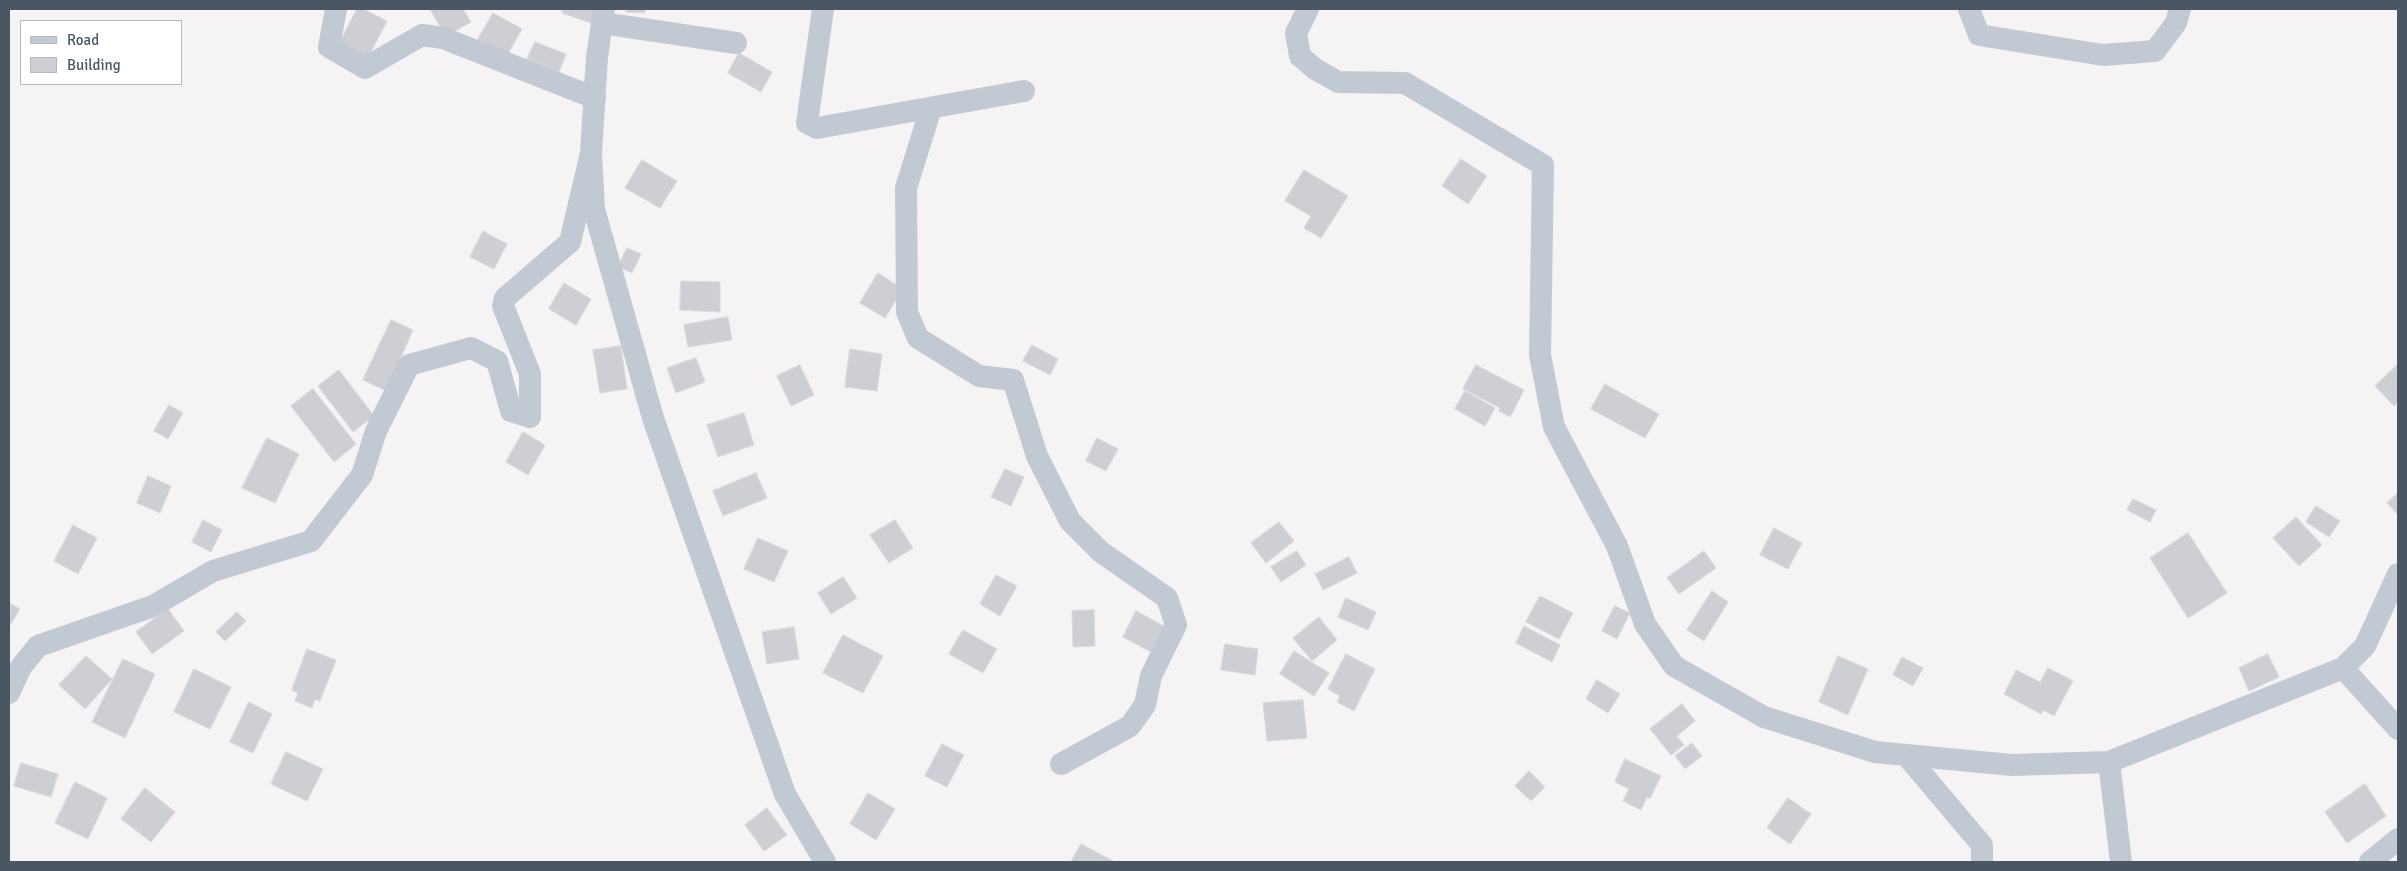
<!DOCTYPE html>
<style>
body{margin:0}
#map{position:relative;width:2407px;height:871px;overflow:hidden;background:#f5f3f3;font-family:Signika,sans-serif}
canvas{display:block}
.frame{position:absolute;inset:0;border:10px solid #4a5661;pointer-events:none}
.legend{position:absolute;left:20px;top:20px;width:162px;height:65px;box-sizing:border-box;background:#fff;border:1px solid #b7bbc0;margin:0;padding:6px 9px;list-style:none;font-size:15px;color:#4a5661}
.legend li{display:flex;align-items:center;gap:10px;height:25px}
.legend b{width:25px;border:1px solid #b7bbc0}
</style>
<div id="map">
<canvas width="2407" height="871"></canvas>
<div class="frame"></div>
<ul class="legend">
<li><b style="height:6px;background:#c1cad2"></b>Road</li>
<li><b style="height:14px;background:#cdcfd5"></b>Building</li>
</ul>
</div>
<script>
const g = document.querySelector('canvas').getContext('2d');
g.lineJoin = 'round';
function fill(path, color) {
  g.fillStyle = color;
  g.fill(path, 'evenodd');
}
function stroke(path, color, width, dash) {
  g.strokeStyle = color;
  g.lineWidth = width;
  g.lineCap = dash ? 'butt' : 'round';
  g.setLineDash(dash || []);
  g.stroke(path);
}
const building = new Path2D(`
 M 357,9 L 363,9 L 387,21 L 368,58 L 339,44 Z
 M 430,9 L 463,9 L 471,22 L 446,36 Z
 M 563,9 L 600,9 L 594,24 L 562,13 Z
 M 627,9 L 645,9 L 645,13 L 626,12 Z
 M 493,13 L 522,29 L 505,59 L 476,43 Z
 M 535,42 L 566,54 L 559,72 L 527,59 Z
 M 739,53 L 772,72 L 761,92 L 728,73 Z
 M 1461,159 L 1487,176 L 1468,204 L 1442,186 Z
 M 642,160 L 677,181 L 660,208 L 625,188 Z
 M 1304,170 L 1348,196 L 1321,238 L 1304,228 L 1311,216 L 1285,201 Z
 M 483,231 L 507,244 L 494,269 L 470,257 Z
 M 627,248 L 641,254 L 632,273 L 618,267 Z
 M 878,273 L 903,289 L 885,318 L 860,303 Z
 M 681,281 L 720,282 L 720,312 L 680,310 Z
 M 564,283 L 591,299 L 576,325 L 549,309 Z
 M 728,317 L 732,340 L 688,347 L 684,325 Z
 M 391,320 L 413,330 L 386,391 L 363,380 Z
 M 1032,345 L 1058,359 L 1050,375 L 1023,361 Z
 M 621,346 L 627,389 L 600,393 L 593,350 Z
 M 850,349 L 882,354 L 877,391 L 845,387 Z
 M 696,358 L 705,382 L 676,393 L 667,368 Z
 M 2398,364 L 2398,402 L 2394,406 L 2375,386 Z
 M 800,365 L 814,395 L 791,406 L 777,376 Z
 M 1476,365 L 1524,390 L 1510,417 L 1499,411 L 1500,408 L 1463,389 Z
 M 339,370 L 374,416 L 353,432 L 318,386 Z
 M 1605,384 L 1659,414 L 1645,438 L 1591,409 Z
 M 313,389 L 356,444 L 334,462 L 291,406 Z
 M 1465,391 L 1495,408 L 1485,426 L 1455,409 Z
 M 169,405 L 183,413 L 168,439 L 154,431 Z
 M 744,413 L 754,445 L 718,457 L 707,425 Z
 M 523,432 L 545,445 L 528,475 L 506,462 Z
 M 267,438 L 299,454 L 275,503 L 242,488 Z
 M 1097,438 L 1118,449 L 1106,471 L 1086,461 Z
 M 1005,469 L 1024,477 L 1011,506 L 991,497 Z
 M 756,473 L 767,498 L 723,516 L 713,491 Z
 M 148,476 L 171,486 L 160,513 L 137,503 Z
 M 2398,493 L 2398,515 L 2387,503 Z
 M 2133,499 L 2156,510 L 2150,522 L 2127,510 Z
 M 2316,506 L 2340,521 L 2329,537 L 2306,522 Z
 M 2296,517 L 2322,545 L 2299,566 L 2273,538 Z
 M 203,520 L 222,530 L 211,552 L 192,542 Z
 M 895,520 L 913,548 L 889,563 L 870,535 Z
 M 1279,522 L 1294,541 L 1266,563 L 1251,543 Z
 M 73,525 L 97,538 L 78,574 L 54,561 Z
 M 1774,528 L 1802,543 L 1788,569 L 1760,555 Z
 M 2188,533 L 2227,593 L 2188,618 L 2150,558 Z
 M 758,538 L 788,551 L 774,582 L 744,569 Z
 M 1297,551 L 1306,565 L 1281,582 L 1271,567 Z
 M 1704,551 L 1716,568 L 1679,594 L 1667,578 Z
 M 1349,557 L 1357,573 L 1323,590 L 1315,574 Z
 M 996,575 L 1017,586 L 1000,616 L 980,604 Z
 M 843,577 L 857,598 L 831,614 L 818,593 Z
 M 1712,591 L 1728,602 L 1704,641 L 1687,630 Z
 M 1540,596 L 1573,613 L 1559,639 L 1526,622 Z
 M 1346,598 L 1376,612 L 1368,630 L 1338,617 Z
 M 9,603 L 20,609 L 9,627 Z
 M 1615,606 L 1630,613 L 1617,639 L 1602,631 Z
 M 168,609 L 184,631 L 152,654 L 136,632 Z
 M 1094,610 L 1095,646 L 1073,647 L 1072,611 Z
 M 1136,611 L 1164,626 L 1151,652 L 1123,637 Z
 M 237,612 L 246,621 L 225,641 L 216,632 Z
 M 1319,617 L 1337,640 L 1312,661 L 1293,638 Z
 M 1524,626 L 1560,645 L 1552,662 L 1516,643 Z
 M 794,627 L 799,659 L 767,664 L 762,632 Z
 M 963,630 L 997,649 L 983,673 L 949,654 Z
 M 843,635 L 883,656 L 863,693 L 823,673 Z
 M 1225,644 L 1258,649 L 1255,675 L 1221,670 Z
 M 307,649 L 336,660 L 320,701 L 315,699 L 312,708 L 295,701 L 298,693 L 292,690 Z
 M 1294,651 L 1329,673 L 1314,696 L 1280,674 Z
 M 1346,654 L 1375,669 L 1354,711 L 1337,702 L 1340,696 L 1328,689 Z
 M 2268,654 L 2279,677 L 2249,691 L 2239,668 Z
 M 86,656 L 112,679 L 85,709 L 59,685 Z
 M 1838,656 L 1868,669 L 1848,715 L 1819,702 Z
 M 1902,657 L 1923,668 L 1913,686 L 1893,675 Z
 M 123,659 L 155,674 L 125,738 L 92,722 Z
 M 2048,668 L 2073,681 L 2054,716 L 2043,710 L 2041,714 L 2004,694 L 2016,670 L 2040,682 Z
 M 194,669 L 231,687 L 210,729 L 174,712 Z
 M 1597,680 L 1620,694 L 1608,713 L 1586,699 Z
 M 1303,700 L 1307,738 L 1267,741 L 1263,703 Z
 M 249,702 L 272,714 L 253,753 L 230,742 Z
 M 1682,704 L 1695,721 L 1677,736 L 1684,745 L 1671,755 L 1650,729 Z
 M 1692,743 L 1702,756 L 1685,769 L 1675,756 Z
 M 942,744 L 964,755 L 947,787 L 925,776 Z
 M 286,752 L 323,769 L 307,801 L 271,784 Z
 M 1625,759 L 1661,776 L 1650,799 L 1647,797 L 1641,810 L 1623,801 L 1629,789 L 1615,782 Z
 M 21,763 L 58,774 L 51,797 L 14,786 Z
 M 1529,771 L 1545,787 L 1531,801 L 1515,786 Z
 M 75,782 L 107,798 L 88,839 L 55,823 Z
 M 2365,784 L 2386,816 L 2347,843 L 2325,812 Z
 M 145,788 L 175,812 L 151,842 L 121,819 Z
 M 868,793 L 895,809 L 876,840 L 850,824 Z
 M 1788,798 L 1811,814 L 1790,844 L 1767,828 Z
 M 767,808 L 787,835 L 764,851 L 745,825 Z
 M 1081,844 L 1115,862 L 1071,862 Z`);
const street = new Path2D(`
 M 336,9 L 329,47 L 365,68 L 422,35 L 443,38 L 595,98
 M 604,9 L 597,57 L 591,153 L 594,209 L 653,418 L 785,794 L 825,862
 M 823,9 L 807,123 L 817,128 L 1024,91
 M 1308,9 L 1296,33 L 1300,56 L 1315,69 L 1338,82 L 1405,83 L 1543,165 L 1540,355 L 1554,427 L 1617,546 L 1645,624 L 1674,666 L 1764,717 L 1875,752 L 2012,765 L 2109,762 L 2343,668 L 2365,646 L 2398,574
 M 1969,9 L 1979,35 L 2103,55 L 2155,51 L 2176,23 L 2180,9
 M 602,23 L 736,43
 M 931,108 L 906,188 L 907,312 L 918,338 L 979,376 L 1013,380 L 1037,456 L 1070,521 L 1101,552 L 1167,598 L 1176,625 L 1151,676 L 1145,705 L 1130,726 L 1061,764
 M 2343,668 L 2398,729
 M 9,693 L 21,667 L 38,646 L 153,606 L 213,571 L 311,541 L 362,475 L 376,431 L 409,365 L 471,348 L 497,361 L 511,411 L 530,417 L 530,374 L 503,306 L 505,298 L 570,242 L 591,153
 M 1906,755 L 1982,845 L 1982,862
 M 2109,762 L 2121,862
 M 2370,862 L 2398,839`);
fill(building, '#cdcfd5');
stroke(building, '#d7d9de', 1);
stroke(street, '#c1cad2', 22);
</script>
